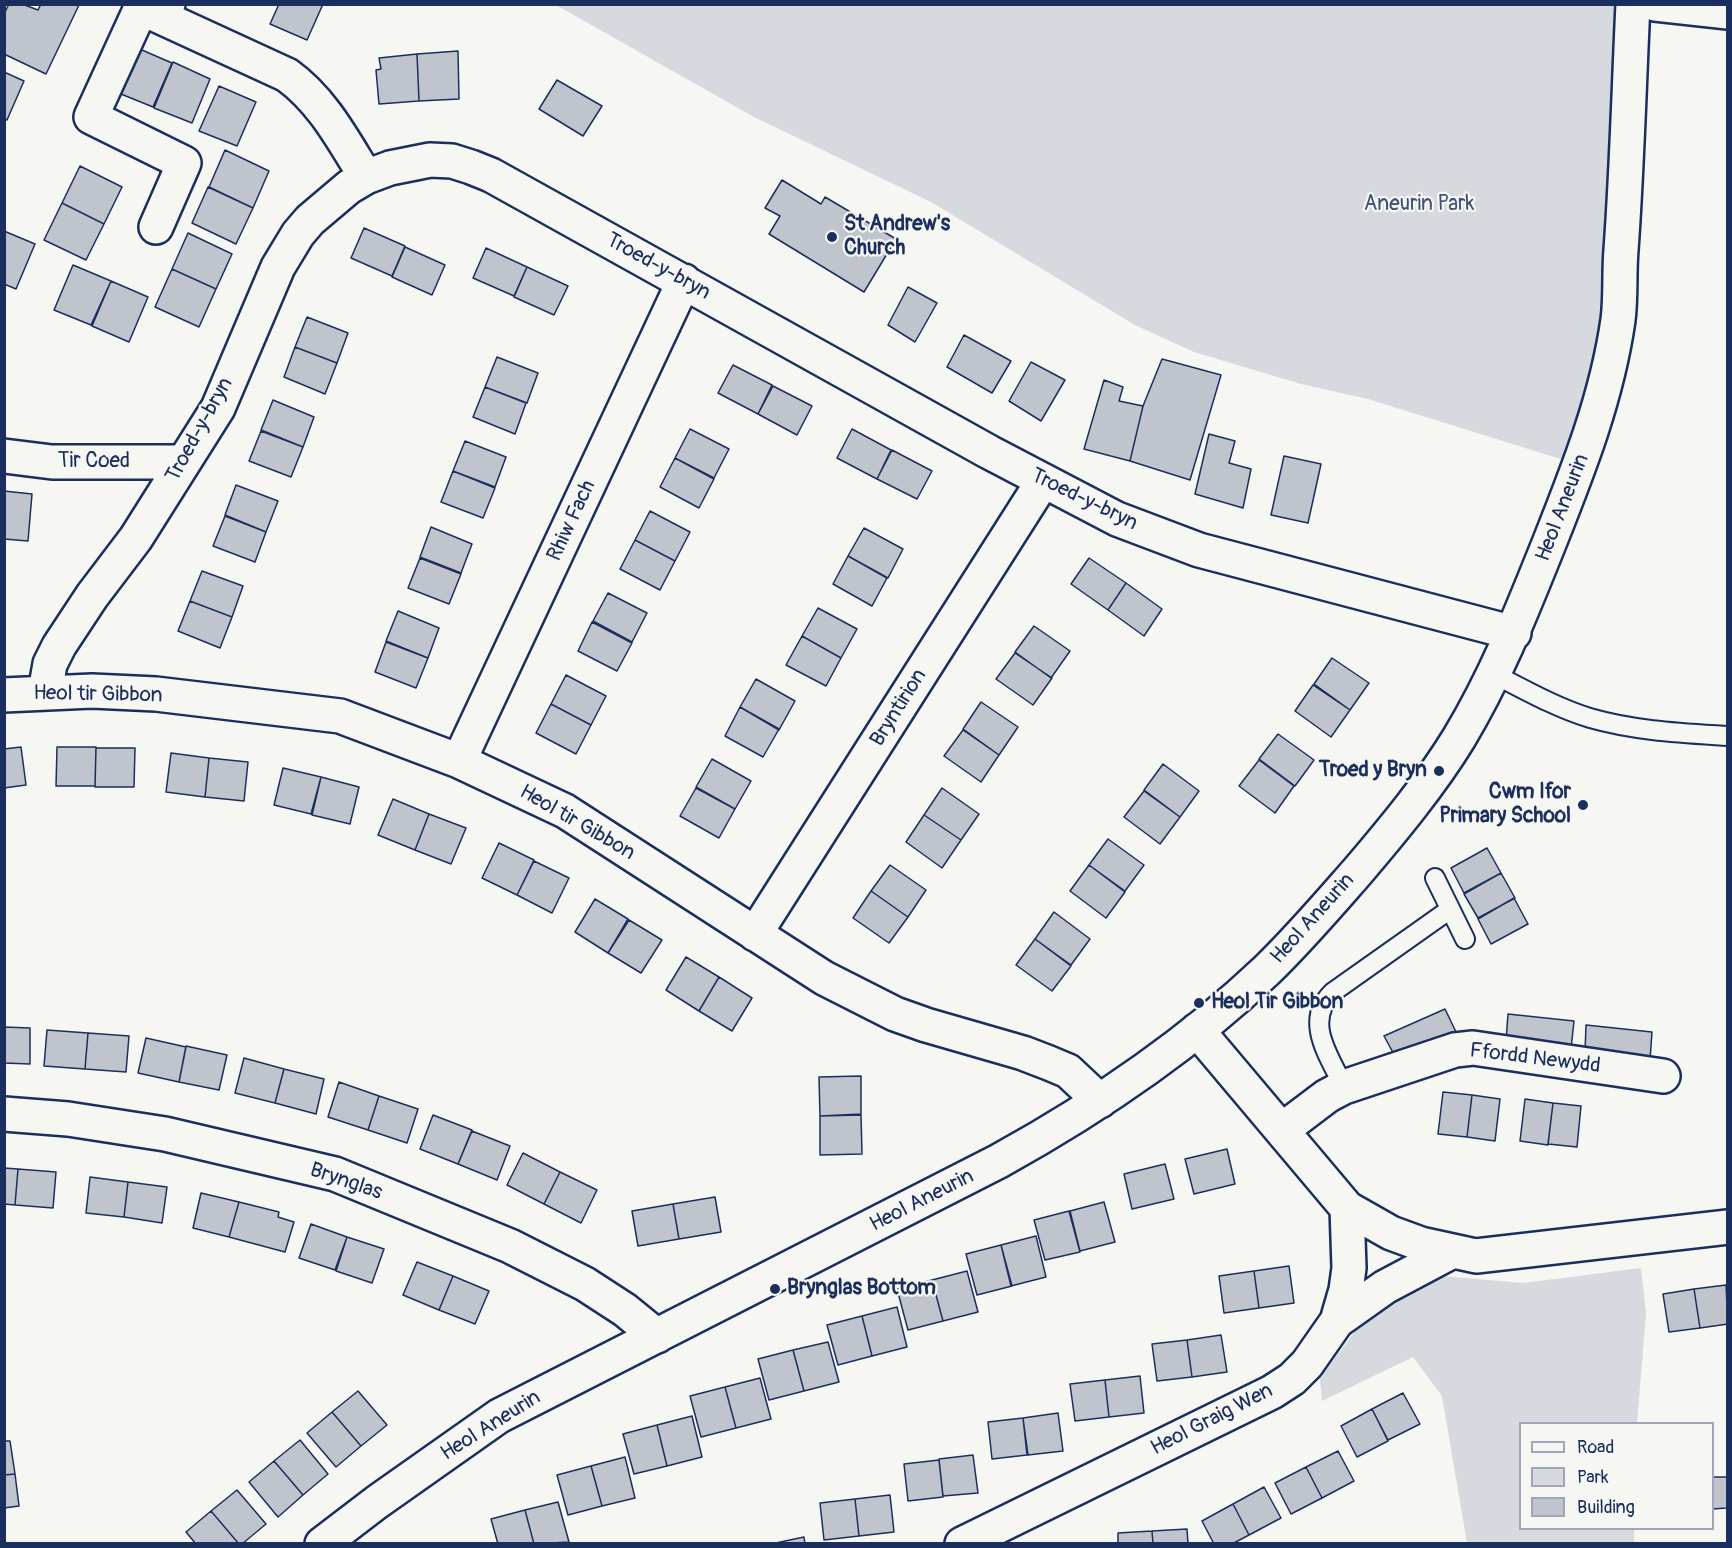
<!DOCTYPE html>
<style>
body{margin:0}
#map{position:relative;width:1732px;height:1548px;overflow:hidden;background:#f6f6f2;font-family:Pangolin,sans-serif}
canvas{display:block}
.frame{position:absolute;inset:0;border:6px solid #1b2f5e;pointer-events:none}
.legend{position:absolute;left:1519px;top:1422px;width:195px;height:108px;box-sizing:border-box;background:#f6f6f2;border:2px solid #9ea6b7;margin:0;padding:8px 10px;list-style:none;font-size:18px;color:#1b2f5e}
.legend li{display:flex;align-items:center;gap:12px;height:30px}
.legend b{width:30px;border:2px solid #9ea6b7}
</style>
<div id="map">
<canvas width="1732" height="1548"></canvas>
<div class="frame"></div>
<ul class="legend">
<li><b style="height:8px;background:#f6f6f2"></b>Road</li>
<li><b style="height:16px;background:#d6d9dd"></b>Park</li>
<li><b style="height:16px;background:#c0c4cd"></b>Building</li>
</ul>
</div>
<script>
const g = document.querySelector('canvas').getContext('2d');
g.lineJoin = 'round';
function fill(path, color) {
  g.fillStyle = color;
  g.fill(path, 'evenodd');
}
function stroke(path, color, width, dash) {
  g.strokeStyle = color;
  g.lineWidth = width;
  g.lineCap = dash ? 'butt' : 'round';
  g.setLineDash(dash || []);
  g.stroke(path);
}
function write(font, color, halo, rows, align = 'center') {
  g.font = font + ' Pangolin,sans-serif';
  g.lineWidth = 4.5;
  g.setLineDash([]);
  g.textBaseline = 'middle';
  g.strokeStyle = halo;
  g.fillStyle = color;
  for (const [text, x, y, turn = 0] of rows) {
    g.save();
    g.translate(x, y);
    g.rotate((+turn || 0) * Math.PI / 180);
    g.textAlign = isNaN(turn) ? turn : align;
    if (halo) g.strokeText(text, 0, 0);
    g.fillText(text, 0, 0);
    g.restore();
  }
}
const green = new Path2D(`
 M 556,5 L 1633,5 L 1618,318 L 1580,465 L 1368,399 L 1301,384 L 1194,352 L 1135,325 L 931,202 L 754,117 Z
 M 1641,1268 L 1646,1313 L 1637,1423 L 1520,1424 L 1520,1528 L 1634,1529 L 1634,1543 L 1467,1543 L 1442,1396 L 1413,1357 L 1322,1401 L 1320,1378 L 1359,1326 L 1414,1290 L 1441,1276 L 1523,1283 Z`);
const building = new Path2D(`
 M 9,4 L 22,4 L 38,10 L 41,4 L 79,5 L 46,74 L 4,54 L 4,14 Z
 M 279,4 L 323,4 L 307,40 L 270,24 Z
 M 135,47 L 172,63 L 153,107 L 116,92 Z
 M 458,51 L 459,99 L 419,101 L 417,54 Z
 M 417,54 L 419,101 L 379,104 L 376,70 L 381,69 L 379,58 Z
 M 173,62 L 210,79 L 192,123 L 154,108 Z
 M 4,72 L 24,81 L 7,120 L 4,119 Z
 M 557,80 L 602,106 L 583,136 L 539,109 Z
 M 219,86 L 256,102 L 237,146 L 199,131 Z
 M 225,150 L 269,171 L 253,208 L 209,187 Z
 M 80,166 L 122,187 L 104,224 L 62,203 Z
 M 782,180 L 821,204 L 825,197 L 896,239 L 864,292 L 769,234 L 780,216 L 765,208 Z
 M 208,187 L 253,208 L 236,244 L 192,223 Z
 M 62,203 L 104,224 L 86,260 L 44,240 Z
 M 364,228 L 405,246 L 392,276 L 351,258 Z
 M 4,231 L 35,244 L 16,289 L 4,284 Z
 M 188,233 L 232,254 L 216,289 L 172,269 Z
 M 405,247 L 445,265 L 432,295 L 392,277 Z
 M 486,248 L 527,267 L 514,296 L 473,278 Z
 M 73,265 L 111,281 L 91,325 L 54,310 Z
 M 527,267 L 568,286 L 554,315 L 514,297 Z
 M 172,269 L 216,289 L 199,327 L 155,307 Z
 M 111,281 L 148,297 L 129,342 L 92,326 Z
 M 908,287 L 937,303 L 915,342 L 888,325 Z
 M 307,317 L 348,333 L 337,363 L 295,347 Z
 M 964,335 L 1011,361 L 992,393 L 947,367 Z
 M 295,347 L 337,363 L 325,394 L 284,377 Z
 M 497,357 L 538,373 L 527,403 L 485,387 Z
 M 1162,359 L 1221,375 L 1190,480 L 1130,461 L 1143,406 Z
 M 1031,362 L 1065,380 L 1041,421 L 1009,401 Z
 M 733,365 L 772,385 L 758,414 L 718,393 Z
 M 1104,380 L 1123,387 L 1119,401 L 1143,406 L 1130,461 L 1084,449 Z
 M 773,386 L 812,406 L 797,435 L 758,414 Z
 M 485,387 L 526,403 L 515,434 L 473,417 Z
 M 273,400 L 314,417 L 303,447 L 261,430 Z
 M 690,429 L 729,449 L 714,478 L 675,458 Z
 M 852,429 L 891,450 L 877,479 L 837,458 Z
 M 261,431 L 303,447 L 291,477 L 249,461 Z
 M 1209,434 L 1235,441 L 1229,463 L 1251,469 L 1243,508 L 1195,494 Z
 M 465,441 L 506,457 L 495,487 L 453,471 Z
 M 892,450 L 932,471 L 917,499 L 877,479 Z
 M 1284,456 L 1321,464 L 1308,523 L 1271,515 Z
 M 675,458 L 714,479 L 699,508 L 660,487 Z
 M 453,471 L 495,488 L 483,518 L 441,502 Z
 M 236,485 L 278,501 L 266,532 L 225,515 Z
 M 4,491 L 32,494 L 28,541 L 4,539 Z
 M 650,511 L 690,532 L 675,561 L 635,540 Z
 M 225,516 L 266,532 L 255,562 L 213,546 Z
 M 431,527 L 472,544 L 461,573 L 420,557 Z
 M 864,528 L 903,549 L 888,578 L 848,556 Z
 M 635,540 L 675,561 L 660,590 L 620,569 Z
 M 848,556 L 887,578 L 872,606 L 833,584 Z
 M 420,558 L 461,574 L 449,604 L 408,588 Z
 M 1089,558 L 1126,583 L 1108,610 L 1071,584 Z
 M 202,571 L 243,586 L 232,617 L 190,601 Z
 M 1126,583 L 1162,609 L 1144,636 L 1108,610 Z
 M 608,593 L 647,613 L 632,642 L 593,621 Z
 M 190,601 L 232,617 L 220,648 L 178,631 Z
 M 818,608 L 857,629 L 841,658 L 802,636 Z
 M 398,611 L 439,628 L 428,658 L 386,641 Z
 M 592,622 L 632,643 L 617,671 L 578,651 Z
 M 1034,626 L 1070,651 L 1051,678 L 1015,652 Z
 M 802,636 L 841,658 L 826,686 L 786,665 Z
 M 386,642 L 428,658 L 416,688 L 375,672 Z
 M 1015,653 L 1052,678 L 1033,705 L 996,679 Z
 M 1332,658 L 1369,683 L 1350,710 L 1314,684 Z
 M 566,675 L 606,696 L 591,725 L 551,704 Z
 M 756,679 L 795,701 L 779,730 L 740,707 Z
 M 1313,685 L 1350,710 L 1331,737 L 1295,711 Z
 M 981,702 L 1018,727 L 999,755 L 963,729 Z
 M 551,704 L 591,725 L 576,754 L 536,733 Z
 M 740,707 L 779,729 L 763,757 L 725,736 Z
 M 963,730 L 999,755 L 981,782 L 944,756 Z
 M 1278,734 L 1314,760 L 1295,786 L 1259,759 Z
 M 21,747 L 26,785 L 4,788 L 4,749 Z
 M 57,747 L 96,747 L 95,786 L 56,786 Z
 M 96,748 L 135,748 L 134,787 L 95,787 Z
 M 171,753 L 209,758 L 205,797 L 166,792 Z
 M 209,758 L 248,762 L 244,801 L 205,797 Z
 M 712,759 L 751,781 L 735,809 L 696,787 Z
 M 1259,760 L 1294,786 L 1275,813 L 1239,786 Z
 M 1163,764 L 1199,791 L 1180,817 L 1144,790 Z
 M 283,768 L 321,777 L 311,814 L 274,805 Z
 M 321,777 L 359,787 L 350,824 L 312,815 Z
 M 696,788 L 735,809 L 719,838 L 680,816 Z
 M 942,788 L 979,814 L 961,840 L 924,815 Z
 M 1144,791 L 1180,817 L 1160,844 L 1124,817 Z
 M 393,799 L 429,814 L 415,850 L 378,835 Z
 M 429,814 L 466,828 L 451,864 L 415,850 Z
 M 924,815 L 961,840 L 942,868 L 906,842 Z
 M 1108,839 L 1144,865 L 1125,891 L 1089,865 Z
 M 499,843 L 534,860 L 517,895 L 482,878 Z
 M 1487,848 L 1501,873 L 1464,893 L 1451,868 Z
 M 534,861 L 569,878 L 552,913 L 517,895 Z
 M 890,865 L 926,890 L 908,917 L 871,891 Z
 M 1089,865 L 1125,892 L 1106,918 L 1070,891 Z
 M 1501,873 L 1515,898 L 1478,918 L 1464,894 Z
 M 871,891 L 908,917 L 889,943 L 853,918 Z
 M 1514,898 L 1528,924 L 1491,944 L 1478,919 Z
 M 595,899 L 628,919 L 608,953 L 575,932 Z
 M 1054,912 L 1090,939 L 1071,965 L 1035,939 Z
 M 629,920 L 662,940 L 641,973 L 608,953 Z
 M 1035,939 L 1071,966 L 1052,991 L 1016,965 Z
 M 686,957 L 719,977 L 699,1011 L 666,990 Z
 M 719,977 L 752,998 L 732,1031 L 699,1011 Z
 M 1445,1009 L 1457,1034 L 1397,1060 L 1384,1036 Z
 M 1508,1014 L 1574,1021 L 1571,1049 L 1506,1041 Z
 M 1586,1025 L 1652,1032 L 1650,1060 L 1585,1052 Z
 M 4,1027 L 30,1028 L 30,1064 L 4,1063 Z
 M 47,1030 L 88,1033 L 85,1069 L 44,1066 Z
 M 88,1033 L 129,1036 L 126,1072 L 85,1069 Z
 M 146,1038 L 186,1047 L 179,1082 L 138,1073 Z
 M 186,1046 L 227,1055 L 219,1090 L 179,1082 Z
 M 244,1058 L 284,1069 L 275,1103 L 235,1093 Z
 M 284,1069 L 324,1079 L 316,1114 L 275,1103 Z
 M 861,1076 L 861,1114 L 820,1116 L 819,1077 Z
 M 339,1082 L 379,1096 L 368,1130 L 328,1117 Z
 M 1443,1092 L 1472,1095 L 1467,1137 L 1438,1134 Z
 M 1472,1095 L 1500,1099 L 1495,1141 L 1467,1137 Z
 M 379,1096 L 418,1109 L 407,1143 L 368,1130 Z
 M 1525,1099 L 1553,1103 L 1548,1145 L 1520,1141 Z
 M 1553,1103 L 1581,1106 L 1577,1147 L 1548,1144 Z
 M 433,1115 L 472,1130 L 458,1164 L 420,1149 Z
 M 861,1115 L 862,1154 L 820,1155 L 820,1116 Z
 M 472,1131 L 510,1146 L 497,1180 L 458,1164 Z
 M 1227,1149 L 1235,1184 L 1194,1194 L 1185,1159 Z
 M 523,1153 L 560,1172 L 544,1204 L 507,1185 Z
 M 1165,1164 L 1174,1199 L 1132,1209 L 1124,1174 Z
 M 4,1168 L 18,1169 L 15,1205 L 4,1204 Z
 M 18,1169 L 56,1172 L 53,1208 L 15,1205 Z
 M 560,1172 L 597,1190 L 581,1223 L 544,1204 Z
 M 90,1177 L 128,1182 L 124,1217 L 86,1213 Z
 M 128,1182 L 167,1187 L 162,1223 L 124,1217 Z
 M 201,1193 L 239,1202 L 229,1237 L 193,1228 Z
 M 715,1197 L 721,1232 L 679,1239 L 673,1204 Z
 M 239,1202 L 279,1212 L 278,1217 L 294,1222 L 285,1252 L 229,1237 Z
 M 1104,1202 L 1115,1242 L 1080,1251 L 1070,1211 Z
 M 673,1204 L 679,1239 L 638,1246 L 632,1211 Z
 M 1069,1211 L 1080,1252 L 1045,1260 L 1034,1220 Z
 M 311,1224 L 347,1237 L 335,1270 L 299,1258 Z
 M 1036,1236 L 1046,1277 L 1011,1286 L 1001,1245 Z
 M 347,1237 L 384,1249 L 372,1283 L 336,1271 Z
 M 1001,1245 L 1012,1286 L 977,1295 L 966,1254 Z
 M 417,1262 L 453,1276 L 439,1310 L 403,1295 Z
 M 1289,1266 L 1294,1303 L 1259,1308 L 1254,1271 Z
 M 967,1271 L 978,1312 L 943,1321 L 932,1280 Z
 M 1254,1271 L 1259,1308 L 1224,1313 L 1219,1276 Z
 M 453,1276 L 489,1291 L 475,1324 L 439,1310 Z
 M 932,1280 L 943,1321 L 908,1330 L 897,1289 Z
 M 1726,1285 L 1728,1324 L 1700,1328 L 1694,1289 Z
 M 1694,1289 L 1700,1328 L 1669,1332 L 1663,1294 Z
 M 897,1307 L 907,1347 L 872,1356 L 862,1316 Z
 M 862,1316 L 872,1356 L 838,1365 L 827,1325 Z
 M 1221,1335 L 1227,1372 L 1192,1377 L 1187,1340 Z
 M 1187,1340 L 1192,1377 L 1157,1381 L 1152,1344 Z
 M 828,1342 L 839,1382 L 804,1391 L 793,1350 Z
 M 793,1350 L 804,1391 L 769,1400 L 758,1359 Z
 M 1140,1376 L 1144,1413 L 1109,1417 L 1105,1380 Z
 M 760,1378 L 771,1419 L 736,1428 L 725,1387 Z
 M 1105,1380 L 1109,1417 L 1075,1421 L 1070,1384 Z
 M 725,1387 L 736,1428 L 701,1437 L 690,1396 Z
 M 358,1391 L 387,1425 L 361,1446 L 332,1412 Z
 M 1403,1393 L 1420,1424 L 1388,1440 L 1372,1409 Z
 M 1372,1409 L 1388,1441 L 1357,1457 L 1341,1426 Z
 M 332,1412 L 361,1446 L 336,1467 L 307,1433 Z
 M 1058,1413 L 1063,1451 L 1028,1455 L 1023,1418 Z
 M 692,1416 L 702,1457 L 667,1466 L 657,1425 Z
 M 1023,1418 L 1027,1455 L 992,1459 L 988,1422 Z
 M 657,1425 L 667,1466 L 634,1474 L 623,1434 Z
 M 300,1440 L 328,1474 L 303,1495 L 274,1461 Z
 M 4,1441 L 10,1441 L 15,1474 L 4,1475 Z
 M 1338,1451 L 1354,1481 L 1322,1498 L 1306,1467 Z
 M 973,1455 L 978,1493 L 943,1496 L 939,1459 Z
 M 625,1457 L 635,1498 L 602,1506 L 591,1466 Z
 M 939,1460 L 943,1497 L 908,1501 L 904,1464 Z
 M 274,1461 L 303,1495 L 278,1517 L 249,1482 Z
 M 591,1466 L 602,1506 L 568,1515 L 557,1475 Z
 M 1306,1467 L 1322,1498 L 1291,1514 L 1275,1483 Z
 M 15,1474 L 19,1506 L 4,1508 L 4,1475 Z
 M 1712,1477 L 1727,1477 L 1727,1508 L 1712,1509 Z
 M 1264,1487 L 1281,1518 L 1249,1535 L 1233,1504 Z
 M 237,1490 L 266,1524 L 242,1544 L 239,1544 L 211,1511 Z
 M 890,1495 L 894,1532 L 859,1536 L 855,1499 Z
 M 855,1499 L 859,1536 L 824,1540 L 820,1503 Z
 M 558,1502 L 569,1542 L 534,1544 L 525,1510 Z
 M 1233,1504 L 1249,1535 L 1232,1544 L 1214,1544 L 1202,1521 Z
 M 525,1510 L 534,1544 L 498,1544 L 491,1519 Z
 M 211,1511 L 239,1544 L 196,1544 L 186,1532 Z
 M 1187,1529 L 1188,1544 L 1153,1544 L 1152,1531 Z
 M 1152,1531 L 1153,1544 L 1118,1544 L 1118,1533 Z
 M 804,1537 L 805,1544 L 771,1544 Z`);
const lane = new Path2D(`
 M 1494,674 C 1525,690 1557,708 1590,718 C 1635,731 1682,733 1728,736
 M 1435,878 L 1465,939
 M 1344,1087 C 1329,1056 1303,1021 1333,992 L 1449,910`);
const street = new Path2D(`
 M 168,4 L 163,18 L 287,75 C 323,101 343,140 366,177
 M 1655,4 L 1728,12
 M 156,227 L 184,163 L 91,117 L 141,8 L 163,18
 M 4,456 L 52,462 L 184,462
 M 45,692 L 50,664 L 59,646 L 92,596 L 136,538 L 218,408 L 278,267 L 298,234 L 310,220 L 349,187 L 366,177 L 390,168 L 430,160 L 452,161 L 471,167 L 491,175 L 989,452 L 1117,519 L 1199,550 L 1514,633
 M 4,695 L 92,691 L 156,694 L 340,716 L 459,761 L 565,811 L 824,978 L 895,1014 L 926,1025 L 1023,1053 L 1049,1063 L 1068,1071 L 1100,1101
 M 459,761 L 684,281
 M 755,934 L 1043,481
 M 4,1114 L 68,1119 L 165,1134 L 335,1174 L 510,1246 L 585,1284 L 625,1310 L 657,1336
 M 1282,1130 L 1327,1096 L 1344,1087 L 1455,1050 L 1473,1048 L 1663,1076
 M 1347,1208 L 1391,1233 L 1421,1244 L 1476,1256 L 1728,1227
 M 1337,1321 L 1385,1287 L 1451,1252
 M 322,1544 L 377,1502 L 499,1416 L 999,1161 C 1095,1108 1187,1046 1267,970 C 1299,939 1328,905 1357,872 C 1392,831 1431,784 1459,738 C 1497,675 1523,608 1550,541 C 1579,468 1607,397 1618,320 C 1621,297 1619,273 1621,250 C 1627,168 1629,86 1633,4
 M 962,1544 L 1272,1392 L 1292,1379 L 1307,1364 L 1337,1321 L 1346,1290 L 1349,1268 L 1347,1208 L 1197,1030`);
const markers = [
 [832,237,6,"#1b2f5e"],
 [1439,771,6,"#1b2f5e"],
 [1583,805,6,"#1b2f5e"],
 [1199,1003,6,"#1b2f5e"],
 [775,1289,6,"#1b2f5e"]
];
const parkNames = [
 ["Aneurin Park",1419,205]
];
const poiNames = [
 ["St Andrew's",844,225],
 ["Church",844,249],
 ["Troed y Bryn",1427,771,"right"],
 ["Cwm Ifor",1571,793,"right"],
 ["Primary School",1571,817,"right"],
 ["Heol Tir Gibbon",1211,1003],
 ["Brynglas Bottom",787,1289]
];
const streetNames = [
 ["Troed-y-bryn",658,267,29],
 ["Troed-y-bryn",200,430,-61],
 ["Tir Coed",94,462],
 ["Troed-y-bryn",1084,500,26],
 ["Heol Aneurin",1563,508,-69],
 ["Rhiw Fach",572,521,-65],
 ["Heol tir Gibbon",98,695,1],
 ["Bryntirion",899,708,-58],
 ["Heol tir Gibbon",577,823,30],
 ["Heol Aneurin",1313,919,-48],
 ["Ffordd Newydd",1535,1059,7],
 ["Brynglas",346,1182,19],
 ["Heol Aneurin",922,1201,-27],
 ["Heol Graig Wen",1212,1420,-27],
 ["Heol Aneurin",491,1426,-32]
];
fill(green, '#d6d9dd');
fill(building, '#c0c4cd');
stroke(building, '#1b2f5e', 1.5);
stroke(lane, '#1b2f5e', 22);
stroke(street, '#1b2f5e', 38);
stroke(lane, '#f6f6f2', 18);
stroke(street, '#f6f6f2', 33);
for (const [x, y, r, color] of markers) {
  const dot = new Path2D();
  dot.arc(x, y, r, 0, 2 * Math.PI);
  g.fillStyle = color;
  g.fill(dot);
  stroke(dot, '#f6f6f2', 2);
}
write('21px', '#405177', '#f6f6f2', parkNames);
write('bold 21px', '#1b2f5e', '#f6f6f2', poiNames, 'left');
write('21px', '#1b2f5e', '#f6f6f2', streetNames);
</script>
